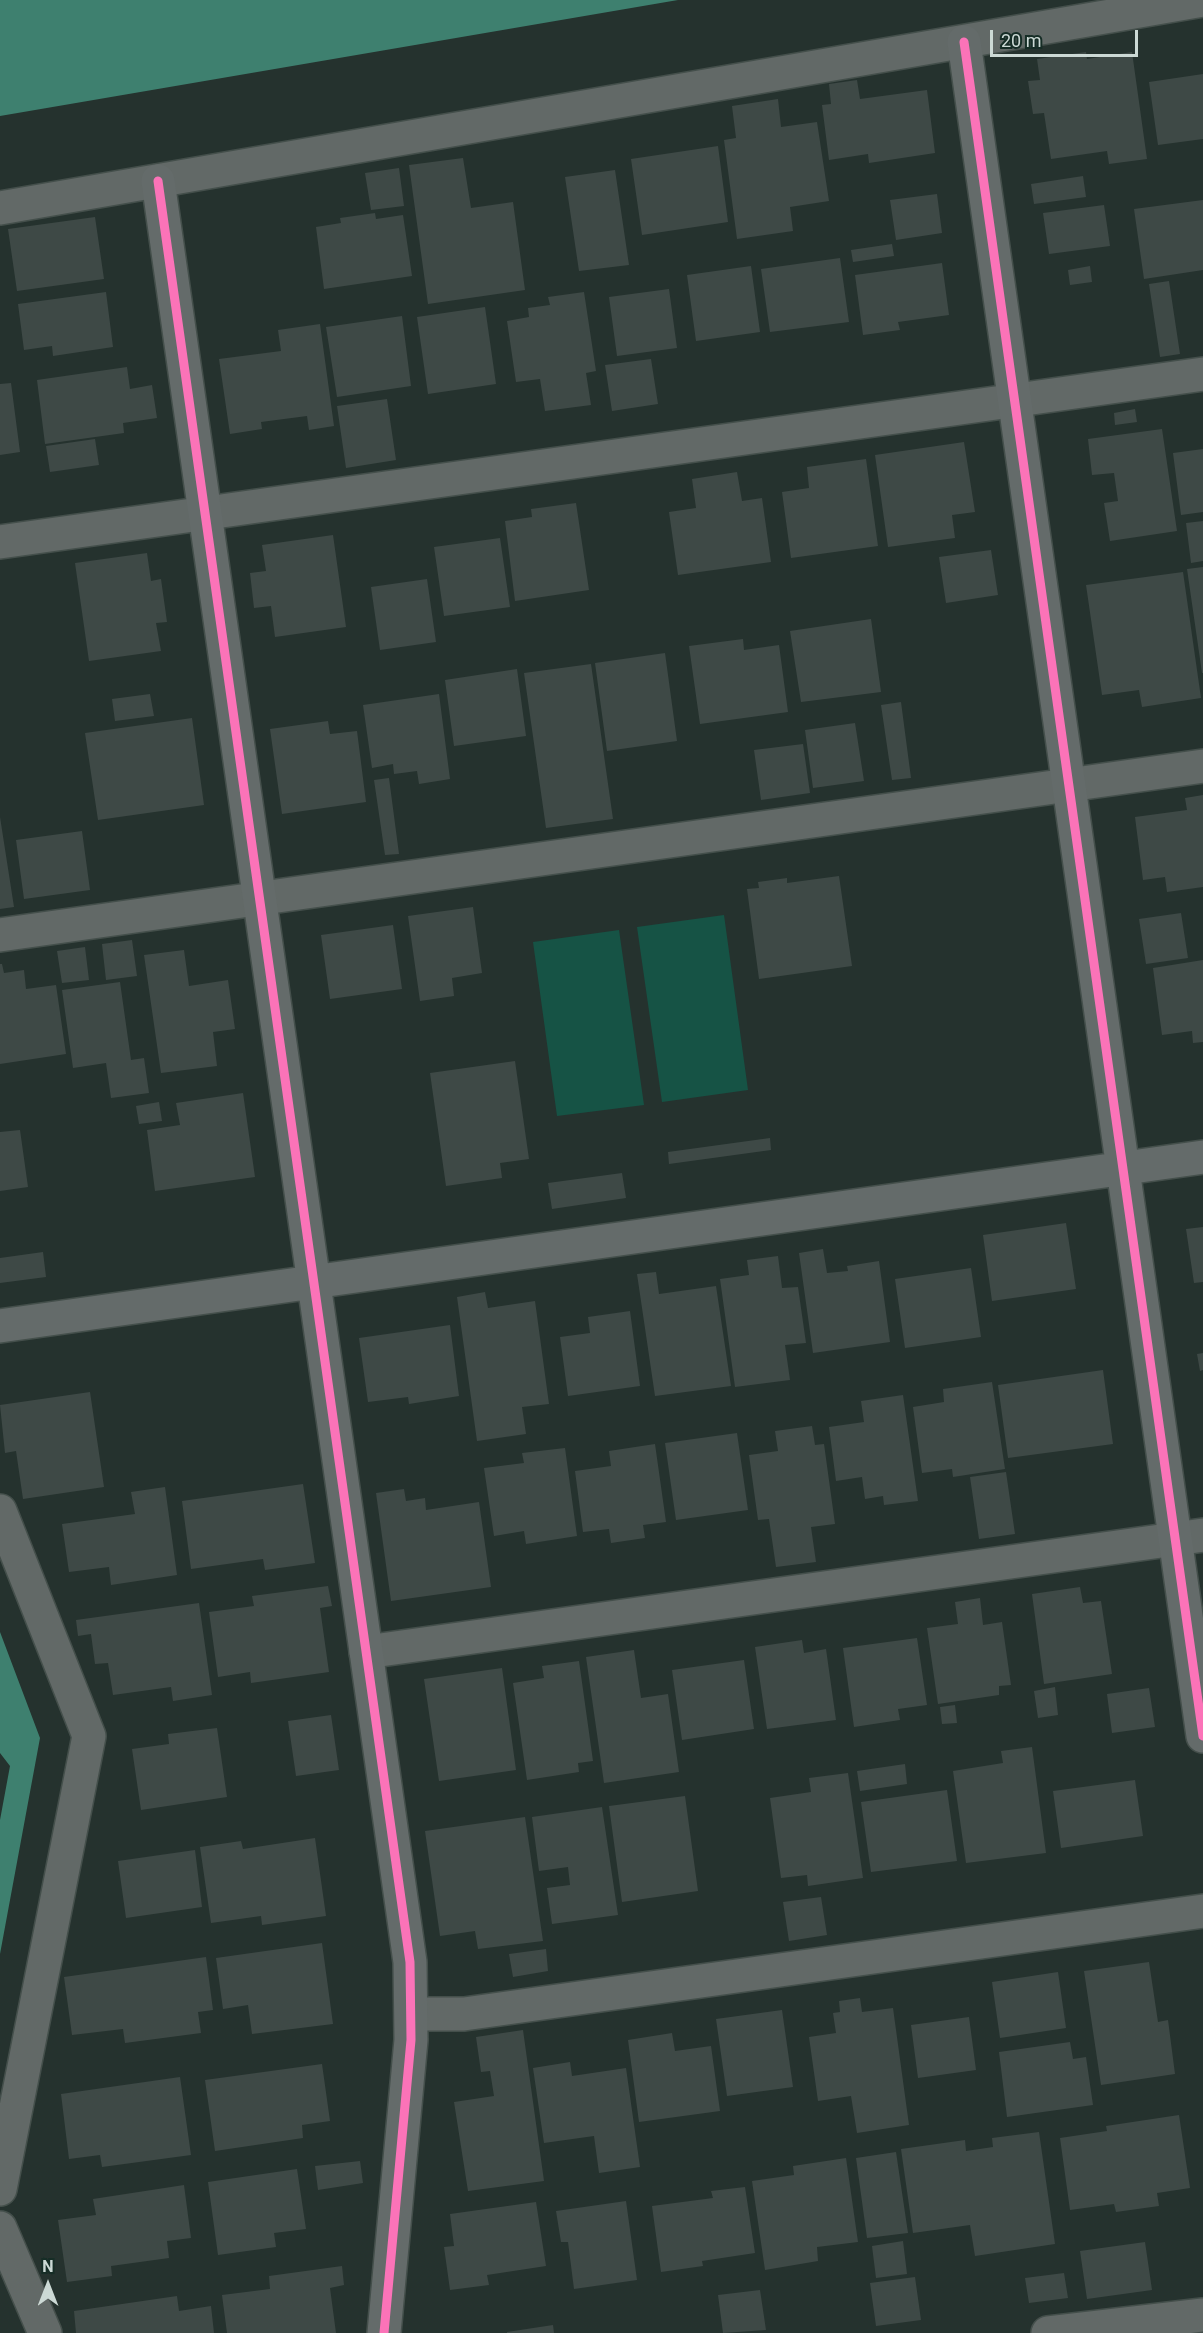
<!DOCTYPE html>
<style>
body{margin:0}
#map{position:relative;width:1203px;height:2333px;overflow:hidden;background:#25322e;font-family:Roboto,sans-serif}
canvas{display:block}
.north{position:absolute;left:18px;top:2255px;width:60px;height:60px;-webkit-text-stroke:4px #162d26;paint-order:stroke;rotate:0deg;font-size:16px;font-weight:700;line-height:24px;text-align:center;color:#ccd9d5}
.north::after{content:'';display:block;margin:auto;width:21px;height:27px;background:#ccd9d5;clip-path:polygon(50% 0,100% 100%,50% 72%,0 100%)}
.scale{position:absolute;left:990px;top:30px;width:148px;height:27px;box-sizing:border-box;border:3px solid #ccd9d5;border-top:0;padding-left:8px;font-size:18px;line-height:21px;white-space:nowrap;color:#ccd9d5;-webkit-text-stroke:4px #162d26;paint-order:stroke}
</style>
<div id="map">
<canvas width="1203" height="2333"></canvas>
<div class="north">N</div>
<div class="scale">20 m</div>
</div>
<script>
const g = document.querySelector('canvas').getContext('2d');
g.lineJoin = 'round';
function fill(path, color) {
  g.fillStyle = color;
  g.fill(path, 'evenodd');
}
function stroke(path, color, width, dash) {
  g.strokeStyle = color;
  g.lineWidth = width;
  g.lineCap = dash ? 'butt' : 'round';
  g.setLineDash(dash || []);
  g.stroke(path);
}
const green = new Path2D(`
 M 724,915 L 748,1090 L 662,1102 L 637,927 Z
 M 619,930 L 644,1105 L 557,1116 L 533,942 Z`);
const water = new Path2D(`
 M 0,0 L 678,0 L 0,116 Z
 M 0,1632 L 40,1738 L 0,1954 L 0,1820 L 10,1766 L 0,1753 Z`);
const building = new Path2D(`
 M 1086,52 L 1087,59 L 1132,52 L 1147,159 L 1109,164 L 1107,151 L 1051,159 L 1044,113 L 1033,114 L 1028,81 L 1040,80 L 1037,59 Z
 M 1203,74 L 1203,139 L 1158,145 L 1149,82 Z
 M 857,80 L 860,99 L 927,90 L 935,153 L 869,163 L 868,154 L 829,160 L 822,105 L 831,104 L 829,84 Z
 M 778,99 L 781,127 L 817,122 L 829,201 L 790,207 L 793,231 L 737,239 L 724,140 L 736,138 L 732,106 Z
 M 718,146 L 728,222 L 642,235 L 631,159 Z
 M 463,158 L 471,208 L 513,202 L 525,290 L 428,304 L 409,165 Z
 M 399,168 L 404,206 L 371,210 L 365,173 Z
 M 615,170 L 629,265 L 579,271 L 565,177 Z
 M 1083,176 L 1086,197 L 1034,204 L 1031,184 Z
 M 937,194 L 942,233 L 896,240 L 890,200 Z
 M 1203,200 L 1203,270 L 1144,279 L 1134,209 Z
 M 1104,205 L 1110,246 L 1049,254 L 1043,213 Z
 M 375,213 L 376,219 L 403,215 L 412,276 L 324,289 L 316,227 L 341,223 L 340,218 Z
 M 95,217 L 104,279 L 17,291 L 8,229 Z
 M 892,244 L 894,256 L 853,262 L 851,250 Z
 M 840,258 L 849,322 L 770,332 L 761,269 Z
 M 942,263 L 949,315 L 898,322 L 900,330 L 863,335 L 855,275 Z
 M 751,266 L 760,332 L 696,341 L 687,275 Z
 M 1090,266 L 1092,282 L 1070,285 L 1068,270 Z
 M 1169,281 L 1180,354 L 1160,357 L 1149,284 Z
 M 669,289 L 677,348 L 617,356 L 609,297 Z
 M 106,292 L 113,347 L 53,356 L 52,346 L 24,350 L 18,304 Z
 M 584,292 L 596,371 L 586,373 L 591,405 L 545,411 L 540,379 L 516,382 L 507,321 L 529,317 L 528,308 L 550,305 L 548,297 Z
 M 485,307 L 496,384 L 428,394 L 417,317 Z
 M 402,316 L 411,386 L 337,397 L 326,327 Z
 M 320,324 L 334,426 L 309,430 L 307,416 L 261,422 L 262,429 L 230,434 L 219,359 L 281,351 L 278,330 Z
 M 651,359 L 658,404 L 612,411 L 605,365 Z
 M 127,367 L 130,389 L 152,385 L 157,418 L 123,423 L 124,433 L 45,444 L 37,380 Z
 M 11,383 L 20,452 L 0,455 L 0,384 Z
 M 387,399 L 396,460 L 346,468 L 337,406 Z
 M 1135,409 L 1137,422 L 1115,425 L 1114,413 Z
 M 1162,429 L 1177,531 L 1110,541 L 1104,503 L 1118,501 L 1114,473 L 1092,475 L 1088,439 Z
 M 95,439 L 99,465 L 50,472 L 46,446 Z
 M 964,442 L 975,512 L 952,515 L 955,538 L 888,547 L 875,455 Z
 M 1203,449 L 1203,512 L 1181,515 L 1173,453 Z
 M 866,459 L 878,546 L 791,558 L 782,492 L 809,488 L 807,467 Z
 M 737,472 L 742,501 L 762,498 L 771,562 L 678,575 L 669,512 L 696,508 L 692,479 Z
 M 576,503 L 589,590 L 515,601 L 505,521 L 532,517 L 531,509 Z
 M 1203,521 L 1203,561 L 1191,563 L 1186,523 Z
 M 333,535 L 346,627 L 275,637 L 271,606 L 254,608 L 250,573 L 266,571 L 262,545 Z
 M 500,538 L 510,607 L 444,616 L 434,547 Z
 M 991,550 L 998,595 L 946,603 L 939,557 Z
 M 147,553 L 151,581 L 161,579 L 167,622 L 156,623 L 161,651 L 89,661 L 75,563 Z
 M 1203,567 L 1203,673 L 1202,673 L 1187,569 Z
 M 1183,572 L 1201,698 L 1142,707 L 1139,690 L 1102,695 L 1086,585 Z
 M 427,579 L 436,642 L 380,650 L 371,587 Z
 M 871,619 L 881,692 L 801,702 L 790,631 Z
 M 743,639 L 744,650 L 779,645 L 788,712 L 700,724 L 689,646 Z
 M 665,653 L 677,741 L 607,751 L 595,663 Z
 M 591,664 L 613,819 L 546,828 L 524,673 Z
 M 517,669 L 526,736 L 454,746 L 445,680 Z
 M 150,694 L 154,716 L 115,721 L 112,699 Z
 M 439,694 L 450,779 L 419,784 L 417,771 L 394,774 L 393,764 L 372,768 L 363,705 Z
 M 901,702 L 911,778 L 892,780 L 881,705 Z
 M 192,718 L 204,805 L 98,820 L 85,733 Z
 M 328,721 L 330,734 L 357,731 L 366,802 L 282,814 L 270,729 Z
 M 855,723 L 864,781 L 813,788 L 805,730 Z
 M 803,744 L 810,793 L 761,800 L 754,750 Z
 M 389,778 L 399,854 L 385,855 L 374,780 Z
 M 1203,795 L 1203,887 L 1167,892 L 1165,877 L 1143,880 L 1135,817 L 1187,810 L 1185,798 Z
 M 0,817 L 14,907 L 0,909 Z
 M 82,831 L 90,890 L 24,899 L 16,840 Z
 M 839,876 L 852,966 L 759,979 L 747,889 L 759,888 L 758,882 L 787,878 L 787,883 Z
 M 473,907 L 482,973 L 452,978 L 454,996 L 420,1001 L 408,916 Z
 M 1181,913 L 1188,958 L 1146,964 L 1139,919 Z
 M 393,925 L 402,989 L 330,999 L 321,935 Z
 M 132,940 L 137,976 L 106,980 L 102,944 Z
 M 85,947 L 89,980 L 62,983 L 57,951 Z
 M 184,950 L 189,986 L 228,980 L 235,1029 L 213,1032 L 217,1066 L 161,1073 L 144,955 Z
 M 1203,960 L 1203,1042 L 1193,1043 L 1192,1031 L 1162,1035 L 1153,968 Z
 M 0,964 L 2,964 L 4,973 L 24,970 L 26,989 L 56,985 L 66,1054 L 0,1064 Z
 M 120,982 L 131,1060 L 144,1058 L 149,1093 L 111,1098 L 106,1063 L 73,1068 L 62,990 Z
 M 515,1061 L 529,1159 L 500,1163 L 502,1178 L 446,1186 L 430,1073 Z
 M 243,1093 L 255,1177 L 155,1191 L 147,1130 L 180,1125 L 176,1103 Z
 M 159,1102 L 162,1121 L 139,1124 L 136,1106 Z
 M 20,1130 L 28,1187 L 0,1191 L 0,1132 Z
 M 770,1138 L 771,1150 L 669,1164 L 668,1152 Z
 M 622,1173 L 626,1198 L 552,1209 L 548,1183 Z
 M 1066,1223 L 1076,1289 L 992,1301 L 983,1235 Z
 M 1203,1227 L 1203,1282 L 1194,1283 L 1186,1229 Z
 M 823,1249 L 827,1273 L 848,1271 L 847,1266 L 879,1261 L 890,1342 L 813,1353 L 799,1253 Z
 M 43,1252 L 46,1277 L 0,1283 L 0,1258 Z
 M 778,1256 L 782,1288 L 798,1287 L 806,1343 L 785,1345 L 790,1380 L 735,1387 L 720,1279 L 749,1275 L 747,1260 Z
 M 971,1268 L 981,1337 L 905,1348 L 895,1279 Z
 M 656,1272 L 659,1294 L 716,1286 L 731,1386 L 655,1396 L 637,1274 Z
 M 485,1292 L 488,1308 L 535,1301 L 549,1404 L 522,1407 L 526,1434 L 477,1441 L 457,1297 Z
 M 630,1311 L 640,1386 L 568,1396 L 560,1337 L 590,1333 L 588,1317 Z
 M 450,1325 L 459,1396 L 409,1404 L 408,1397 L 368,1402 L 359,1338 Z
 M 1203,1353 L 1203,1370 L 1200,1371 L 1197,1354 Z
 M 1103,1370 L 1113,1444 L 1008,1458 L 998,1385 Z
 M 992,1382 L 1005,1469 L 953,1477 L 952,1469 L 922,1473 L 913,1407 L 944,1402 L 943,1389 Z
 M 90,1392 L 104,1487 L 23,1499 L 16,1451 L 5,1453 L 0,1405 Z
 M 903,1395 L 918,1501 L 884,1505 L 883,1496 L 865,1499 L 862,1477 L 836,1481 L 829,1427 L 864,1422 L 861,1401 Z
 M 812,1426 L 815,1445 L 824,1444 L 835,1524 L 811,1527 L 816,1562 L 776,1567 L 769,1519 L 758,1520 L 749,1455 L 778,1451 L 775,1431 Z
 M 737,1433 L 748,1510 L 676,1520 L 665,1443 Z
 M 655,1444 L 666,1522 L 643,1525 L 645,1538 L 611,1543 L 609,1529 L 583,1532 L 575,1471 L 611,1466 L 609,1451 Z
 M 565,1448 L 577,1536 L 526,1544 L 524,1531 L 494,1536 L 484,1468 L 524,1463 L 522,1453 Z
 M 1006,1472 L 1015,1534 L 979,1539 L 970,1477 Z
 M 303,1484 L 315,1563 L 265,1570 L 263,1559 L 191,1569 L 182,1501 Z
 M 165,1487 L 177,1575 L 111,1585 L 109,1567 L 69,1572 L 62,1524 L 135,1514 L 131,1492 Z
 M 404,1489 L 406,1501 L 425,1498 L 426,1510 L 479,1502 L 491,1587 L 391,1601 L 376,1493 Z
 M 328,1586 L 332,1606 L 320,1608 L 329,1672 L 251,1683 L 250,1672 L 218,1677 L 209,1612 L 254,1606 L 252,1596 Z
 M 1080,1587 L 1083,1603 L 1101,1601 L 1112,1674 L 1044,1684 L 1032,1594 Z
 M 980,1598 L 983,1625 L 1002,1622 L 1011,1685 L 999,1686 L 999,1695 L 938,1704 L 927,1628 L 958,1624 L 955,1602 Z
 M 199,1603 L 212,1695 L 173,1701 L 171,1687 L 113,1695 L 108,1663 L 95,1664 L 91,1634 L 78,1636 L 76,1620 Z
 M 917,1638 L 927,1705 L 898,1709 L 900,1720 L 854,1727 L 843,1648 Z
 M 802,1640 L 804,1653 L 826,1649 L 836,1720 L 767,1729 L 755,1647 Z
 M 634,1650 L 641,1698 L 668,1694 L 679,1772 L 604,1783 L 586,1657 Z
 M 744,1660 L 754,1729 L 682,1740 L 672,1670 Z
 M 579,1661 L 593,1761 L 578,1763 L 579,1772 L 527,1780 L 513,1683 L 544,1678 L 542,1666 Z
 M 502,1668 L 516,1770 L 439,1781 L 424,1679 Z
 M 1055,1687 L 1058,1715 L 1038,1718 L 1034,1691 Z
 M 1149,1688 L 1155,1727 L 1112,1733 L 1107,1694 Z
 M 955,1705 L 957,1723 L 942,1724 L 940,1707 Z
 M 331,1715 L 339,1770 L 296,1776 L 288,1721 Z
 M 217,1728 L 227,1797 L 141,1810 L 132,1749 L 169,1744 L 168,1734 Z
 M 1032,1747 L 1046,1853 L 966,1863 L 953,1771 L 1003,1763 L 1001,1751 Z
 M 905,1764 L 907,1784 L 860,1791 L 857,1771 Z
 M 848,1773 L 863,1878 L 808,1886 L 807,1875 L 781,1878 L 770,1798 L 811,1792 L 809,1778 Z
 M 1135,1780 L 1143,1836 L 1061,1848 L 1053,1791 Z
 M 947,1790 L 957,1861 L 871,1872 L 861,1802 Z
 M 685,1796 L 698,1891 L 622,1902 L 609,1806 Z
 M 602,1807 L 618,1915 L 552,1924 L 547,1888 L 570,1885 L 568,1867 L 539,1871 L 532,1817 Z
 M 525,1817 L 543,1941 L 478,1949 L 475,1931 L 440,1936 L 425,1831 Z
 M 315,1838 L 326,1916 L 262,1925 L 261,1916 L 211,1923 L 200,1847 L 241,1841 L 243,1849 Z
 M 195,1850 L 202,1907 L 126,1918 L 118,1861 Z
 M 821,1897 L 827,1935 L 789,1941 L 783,1902 Z
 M 322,1943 L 333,2024 L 252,2034 L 248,2005 L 223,2009 L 216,1958 Z
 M 546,1949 L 548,1971 L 513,1977 L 509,1954 Z
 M 206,1957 L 213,2010 L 198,2012 L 201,2033 L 125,2043 L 123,2029 L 72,2035 L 64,1977 Z
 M 1149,1962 L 1158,2022 L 1168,2020 L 1175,2074 L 1101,2085 L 1084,1971 Z
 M 1058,1972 L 1066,2028 L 1000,2038 L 992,1982 Z
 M 860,1998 L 862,2012 L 893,2008 L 909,2125 L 857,2133 L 851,2096 L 818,2101 L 809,2037 L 836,2033 L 833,2013 L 840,2012 L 839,2001 Z
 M 782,2010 L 793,2087 L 727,2096 L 716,2019 Z
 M 969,2017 L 976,2070 L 918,2078 L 911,2025 Z
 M 523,2030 L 544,2181 L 468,2191 L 454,2102 L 494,2096 L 490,2071 L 481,2072 L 476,2037 Z
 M 672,2033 L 675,2051 L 711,2046 L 720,2111 L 639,2122 L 628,2040 Z
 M 1070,2042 L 1073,2059 L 1086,2057 L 1093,2105 L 1007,2117 L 999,2052 Z
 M 570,2062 L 572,2076 L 626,2068 L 640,2167 L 599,2173 L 594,2136 L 544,2143 L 533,2068 Z
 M 322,2064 L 330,2121 L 302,2125 L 303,2138 L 215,2151 L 205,2080 Z
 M 180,2077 L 191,2155 L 102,2167 L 100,2155 L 69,2159 L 61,2094 Z
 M 1179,2115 L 1190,2188 L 1157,2193 L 1159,2206 L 1116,2212 L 1114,2204 L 1070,2210 L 1060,2138 L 1107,2131 L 1106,2126 Z
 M 1039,2132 L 1055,2244 L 975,2256 L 970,2225 L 913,2233 L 901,2149 L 965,2140 L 966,2151 L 993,2147 L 992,2138 Z
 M 896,2152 L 908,2233 L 867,2238 L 856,2158 Z
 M 846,2158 L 858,2242 L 817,2247 L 818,2261 L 765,2270 L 752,2181 L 794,2175 L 793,2166 Z
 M 360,2161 L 363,2183 L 318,2190 L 315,2166 Z
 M 297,2169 L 306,2229 L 274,2233 L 276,2247 L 218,2255 L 208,2182 Z
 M 184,2185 L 191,2238 L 167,2241 L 169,2258 L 111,2266 L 112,2276 L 67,2282 L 58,2220 L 96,2215 L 93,2199 Z
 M 745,2187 L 755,2253 L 702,2261 L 703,2266 L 661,2272 L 652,2206 L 713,2198 L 711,2191 Z
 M 626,2201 L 637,2280 L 574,2289 L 568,2242 L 561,2242 L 556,2211 Z
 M 536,2202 L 546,2266 L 487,2275 L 489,2285 L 450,2290 L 444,2247 L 454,2246 L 450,2214 Z
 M 903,2241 L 907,2274 L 876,2278 L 872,2246 Z
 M 1145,2242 L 1152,2290 L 1087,2299 L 1080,2251 Z
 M 342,2266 L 344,2285 L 330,2288 L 336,2333 L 227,2333 L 222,2295 L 270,2289 L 269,2276 Z
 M 1064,2273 L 1068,2298 L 1029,2303 L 1025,2278 Z
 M 915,2277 L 921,2320 L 876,2326 L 870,2283 Z
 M 760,2290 L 766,2330 L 723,2333 L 718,2295 Z
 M 177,2296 L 179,2311 L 211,2306 L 214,2333 L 76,2333 L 74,2311 Z
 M 553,2325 L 554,2333 L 507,2333 L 507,2332 Z`);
const street = new Path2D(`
 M 0,208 L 1203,0
 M 0,542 L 1203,374
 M 0,935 L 1203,766
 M 0,1511 L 89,1736 L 0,2189
 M 366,1652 L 1203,1535
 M 412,2014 L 464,2014 L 1203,1911
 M 0,2228 L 45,2333
 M 1048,2333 L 1203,2315`);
const secondary = new Path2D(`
 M 964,42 L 1203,1736
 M 158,181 L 410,1962 L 411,2040 L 384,2333
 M 0,1326 L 1203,1157`);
const cycleway = new Path2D(`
 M 964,42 L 1203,1736
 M 158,181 L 410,1962 L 411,2040 L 384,2333`);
fill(green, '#165345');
fill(water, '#3e806f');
fill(building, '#3e4946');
stroke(street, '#444f4b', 36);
stroke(secondary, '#444f4b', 36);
stroke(street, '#626967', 33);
stroke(secondary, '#646b6a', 33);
stroke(cycleway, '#fb73b8', 9);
</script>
